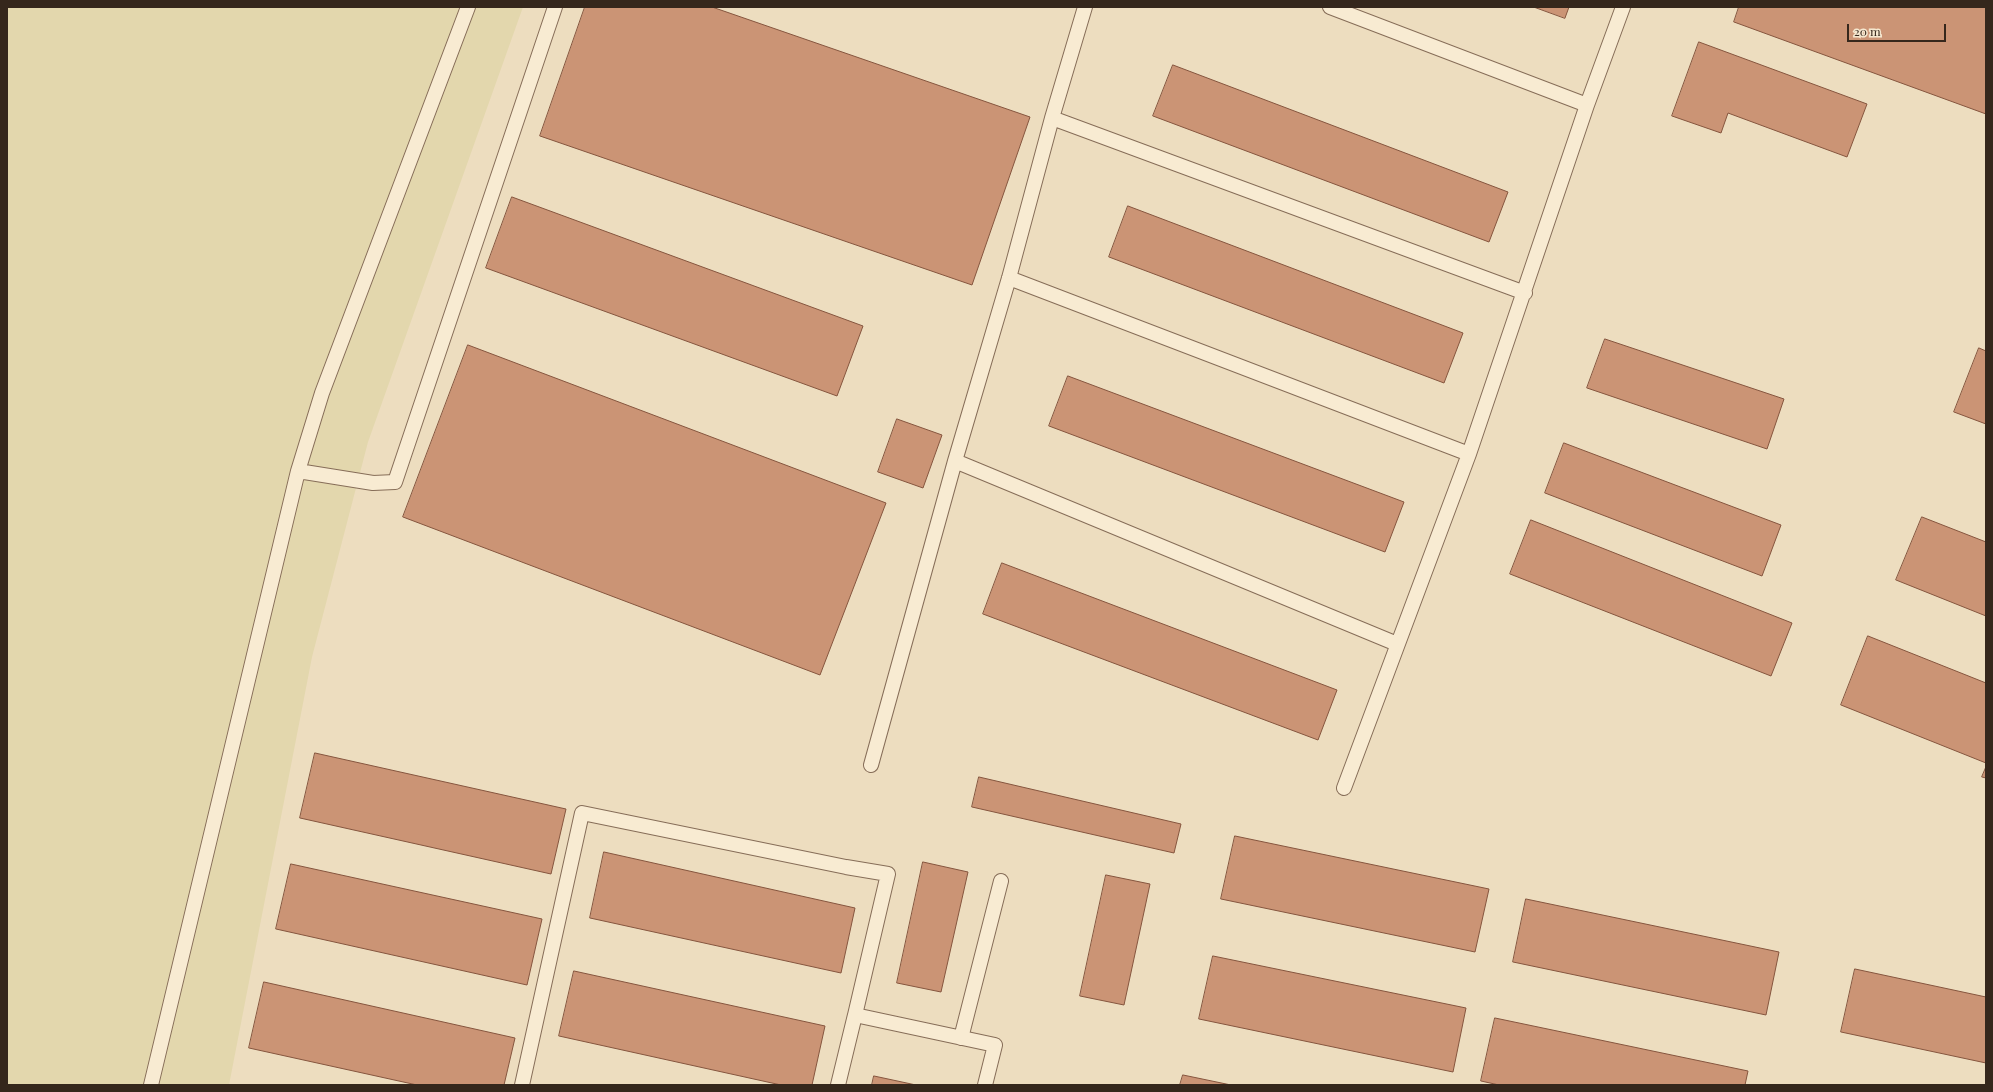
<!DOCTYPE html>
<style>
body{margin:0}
#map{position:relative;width:1993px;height:1092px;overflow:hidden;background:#edddbf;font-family:"Playfair Display",serif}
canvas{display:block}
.frame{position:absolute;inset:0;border:8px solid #35271c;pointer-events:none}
.scale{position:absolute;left:1847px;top:24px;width:99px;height:18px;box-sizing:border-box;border:2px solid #35271c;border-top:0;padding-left:5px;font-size:12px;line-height:14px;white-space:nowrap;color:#35271c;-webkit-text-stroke:3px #f5e7cf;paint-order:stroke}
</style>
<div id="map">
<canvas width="1993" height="1092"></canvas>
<div class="frame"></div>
<div class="scale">20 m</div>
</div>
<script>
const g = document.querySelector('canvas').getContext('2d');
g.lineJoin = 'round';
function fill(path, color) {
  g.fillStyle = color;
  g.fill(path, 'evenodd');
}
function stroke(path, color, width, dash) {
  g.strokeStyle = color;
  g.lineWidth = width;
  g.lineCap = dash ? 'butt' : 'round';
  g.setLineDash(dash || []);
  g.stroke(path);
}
const farmland = new Path2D(`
 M 7,7 L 523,7 L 368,442 L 312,657 L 229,1085 L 7,1085 Z`);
const building = new Path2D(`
 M 585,7 L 712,7 L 1030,117 L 972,285 L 540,136 Z
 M 1534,7 L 1569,7 L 1565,18 Z
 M 1739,7 L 1986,7 L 1986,114 L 1734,22 Z
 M 1699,42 L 1867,104 L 1847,157 L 1728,113 L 1721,133 L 1672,116 Z
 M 1173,65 L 1508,192 L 1489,242 L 1153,116 Z
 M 512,197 L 863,326 L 837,396 L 486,268 Z
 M 1128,206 L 1463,333 L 1444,383 L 1109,257 Z
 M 1605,339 L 1784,399 L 1767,449 L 1587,388 Z
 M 468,345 L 886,503 L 820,675 L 403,517 Z
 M 1979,348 L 1986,351 L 1986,424 L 1954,412 Z
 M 1068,376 L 1404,502 L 1385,552 L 1049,426 Z
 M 897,419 L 942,435 L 923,488 L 878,472 Z
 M 1564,443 L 1781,525 L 1762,576 L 1545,493 Z
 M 1922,517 L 1986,542 L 1986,616 L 1896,580 Z
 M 1531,520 L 1792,623 L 1771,676 L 1510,574 Z
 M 1002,563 L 1337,690 L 1318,740 L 983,614 Z
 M 1868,636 L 1986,683 L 1986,763 L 1841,705 Z
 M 315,753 L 566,809 L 551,874 L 300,818 Z
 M 1986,767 L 1986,778 L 1982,777 Z
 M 979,777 L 1181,824 L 1174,853 L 972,807 Z
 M 1235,836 L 1489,889 L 1475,952 L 1221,899 Z
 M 604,852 L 855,908 L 841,973 L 590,918 Z
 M 923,862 L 968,872 L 941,992 L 897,983 Z
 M 291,864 L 542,919 L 527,985 L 276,929 Z
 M 1106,875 L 1150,884 L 1124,1005 L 1080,996 Z
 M 1526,899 L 1779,952 L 1766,1015 L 1513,962 Z
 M 1213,956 L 1466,1008 L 1453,1072 L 1199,1019 Z
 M 1855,969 L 1986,997 L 1986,1063 L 1841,1032 Z
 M 574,971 L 825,1026 L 812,1085 L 781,1085 L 559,1036 Z
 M 264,982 L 515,1038 L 504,1085 L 417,1085 L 249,1048 Z
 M 1495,1018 L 1748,1071 L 1745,1085 L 1499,1085 L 1481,1081 Z
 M 1183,1075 L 1231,1085 L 1180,1085 Z
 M 874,1076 L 916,1085 L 872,1085 Z`);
const service = new Path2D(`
 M 1330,7 L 1587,105
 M 1052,118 L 1525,293
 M 1009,278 L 1469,454
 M 955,461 L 1397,644
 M 298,471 L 373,483 L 395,482 L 555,7
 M 871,765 L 955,461 L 1009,278 L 1052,118 L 1085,7
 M 1344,788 L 1469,454 L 1587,105 L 1623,7
 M 961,1038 L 1001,881
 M 151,1085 L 298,471 L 322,393 L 468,7
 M 522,1085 L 582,813 L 846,867 L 888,874 L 855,1015 L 995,1045 L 985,1085
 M 838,1085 L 855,1015`);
fill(farmland, '#e3d7ad');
fill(building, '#cb9475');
stroke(building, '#85553e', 1);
stroke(service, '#866d58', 16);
stroke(service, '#f8ebd2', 14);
</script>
